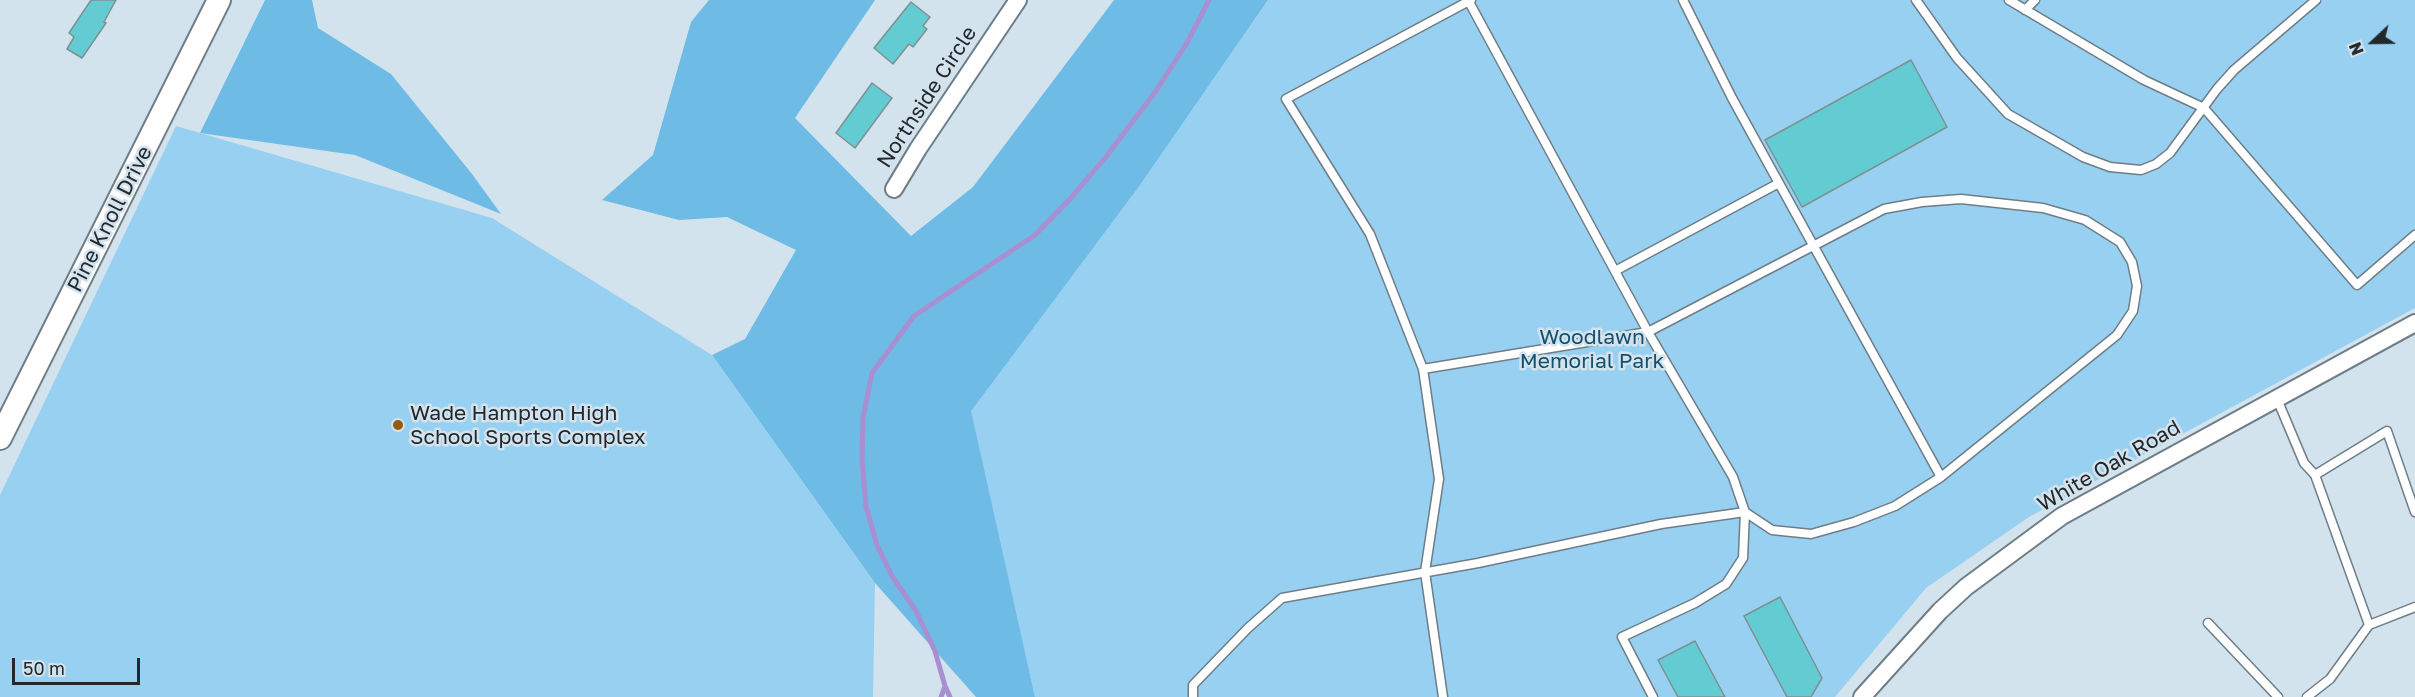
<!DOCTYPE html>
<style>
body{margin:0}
#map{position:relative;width:2415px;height:697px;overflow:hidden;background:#d3e3ed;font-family:"Golos Text",sans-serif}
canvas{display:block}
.north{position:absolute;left:2343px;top:12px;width:60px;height:60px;-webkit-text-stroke:4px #d3e3ed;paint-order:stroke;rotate:248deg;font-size:16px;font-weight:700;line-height:24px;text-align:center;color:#22282c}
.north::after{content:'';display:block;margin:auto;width:21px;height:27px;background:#22282c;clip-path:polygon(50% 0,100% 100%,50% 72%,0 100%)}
.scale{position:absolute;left:12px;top:658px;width:128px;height:27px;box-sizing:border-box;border:3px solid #22282c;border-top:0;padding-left:8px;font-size:18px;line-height:21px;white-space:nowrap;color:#22282c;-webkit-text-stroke:4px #d3e3ed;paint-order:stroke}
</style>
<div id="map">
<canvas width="2415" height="697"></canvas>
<div class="north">N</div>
<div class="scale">50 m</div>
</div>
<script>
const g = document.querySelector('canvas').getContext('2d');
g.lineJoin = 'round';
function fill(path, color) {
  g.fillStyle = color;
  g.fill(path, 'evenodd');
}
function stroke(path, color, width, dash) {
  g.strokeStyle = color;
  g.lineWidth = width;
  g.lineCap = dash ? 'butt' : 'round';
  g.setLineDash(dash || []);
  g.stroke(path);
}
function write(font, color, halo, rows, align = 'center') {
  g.font = font + ' "Golos Text",sans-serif';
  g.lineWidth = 5;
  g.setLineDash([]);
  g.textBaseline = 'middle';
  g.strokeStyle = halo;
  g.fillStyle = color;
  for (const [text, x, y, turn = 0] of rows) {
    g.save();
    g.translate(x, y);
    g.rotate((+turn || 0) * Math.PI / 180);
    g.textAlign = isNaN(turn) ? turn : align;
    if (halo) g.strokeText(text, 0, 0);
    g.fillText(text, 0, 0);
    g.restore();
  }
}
const green = new Path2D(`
 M 1268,0 L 2415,0 L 2415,308 L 2029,517 L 1926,588 L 1835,697 L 1035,697 L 970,411 L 1138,188 Z
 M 176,126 L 492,218 L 712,355 L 875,583 L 873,697 L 0,697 L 0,495 Z`);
const forest = new Path2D(`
 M 265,0 L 312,0 L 318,28 L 391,74 L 472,174 L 501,214 L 355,155 L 200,133 Z
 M 709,0 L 875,0 L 795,118 L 911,236 L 973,187 L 1114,0 L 1268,0 L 1138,188 L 971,411 L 1035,697 L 976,697 L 875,583 L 712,355 L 745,339 L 796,250 L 727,217 L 679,220 L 602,200 L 653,155 L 691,22 Z`);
const stream = new Path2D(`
 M 941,697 L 945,686
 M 950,697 L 945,686 L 935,651 L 916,611 L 892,576 L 877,545 L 866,506 L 862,460 L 863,418 L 872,373 L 914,316 L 1035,235 L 1070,199 L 1105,158 L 1156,91 L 1188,41 L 1209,0`);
const building = new Path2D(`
 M 91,0 L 116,0 L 104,22 L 106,23 L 82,58 L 67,49 L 74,37 L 69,33 Z
 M 911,2 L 930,17 L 923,26 L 927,29 L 913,47 L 909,44 L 893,64 L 874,48 Z
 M 1911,60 L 1947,127 L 1802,207 L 1765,140 Z
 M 872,83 L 892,98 L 855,148 L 836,133 Z
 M 1780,597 L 1822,678 L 1811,697 L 1787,697 L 1744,616 Z
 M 1695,641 L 1725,697 L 1678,697 L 1658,660 Z`);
const lane = new Path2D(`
 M 1468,0 L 1648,332 L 1733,477 L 1745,512 L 1743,558 L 1726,584 L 1695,603 L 1622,637 L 1653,697
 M 1683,0 L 1732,98 L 1941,477
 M 1916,0 L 1957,58 L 2008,114 L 2083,157 L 2110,167 L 2141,170 L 2156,164 L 2170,153 L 2217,89 L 2234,70 L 2316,0
 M 2009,0 L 2144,80 L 2204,108 L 2357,285 L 2415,235
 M 2025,10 L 2035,0
 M 1615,271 L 1779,183
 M 2277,399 L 2304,463 L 2315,475
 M 2415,512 L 2387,431 L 2315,475 L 2369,625 L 2415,607
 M 2208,623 L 2278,697
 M 1193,697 L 1193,685 L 1248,628 L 1282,598 L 1478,563 L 1661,524 L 1745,512 L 1772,530 L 1811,534 L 1854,522 L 1895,506 L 1941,477 L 2117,335 L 2133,311 L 2137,286 L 2132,262 L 2120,242 L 2085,220 L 2043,208 L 1961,199 L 1922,202 L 1884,209 L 1648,332 L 1423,369
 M 1443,697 L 1425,572 L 1439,479 L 1423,369 L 1370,234 L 1286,99 L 1471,0
 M 2307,697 L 2330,679 L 2369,625`);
const street = new Path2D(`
 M 894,189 L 918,149 L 1018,0
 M 1862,697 L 1940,611 L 1966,587 L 2062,516 L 2415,323`);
const secondary = new Path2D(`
 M 0,438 L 219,0`);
const markers = [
 [398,425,6,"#905c0e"]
];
const streetNames = [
 ["Northside Circle",927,97,-57],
 ["Pine Knoll Drive",110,219,-63],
 ["White Oak Road",2109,466,-30]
];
const parkNames = [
 ["Woodlawn",1592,337],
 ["Memorial Park",1592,361]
];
const poiNames = [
 ["Wade Hampton High",410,413],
 ["School Sports Complex",410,437]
];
fill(green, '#98d0f1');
fill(forest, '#6ebbe6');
stroke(stream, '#a78fd1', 5);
fill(building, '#63ccd3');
stroke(building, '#7d9192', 1.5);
stroke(lane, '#6e7d86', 11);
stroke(street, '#6e7d86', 20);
stroke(secondary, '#6e7d86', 26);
stroke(lane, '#fff', 8);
stroke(street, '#fff', 16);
stroke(secondary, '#fff', 22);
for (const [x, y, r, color] of markers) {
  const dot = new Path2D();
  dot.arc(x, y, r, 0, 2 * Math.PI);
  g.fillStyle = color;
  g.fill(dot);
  stroke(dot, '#d3e3ed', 2);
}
write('21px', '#22282c', '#d3e3ed', streetNames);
write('21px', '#14516e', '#d3e3ed', parkNames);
write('21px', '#22282c', '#d3e3ed', poiNames, 'left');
</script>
